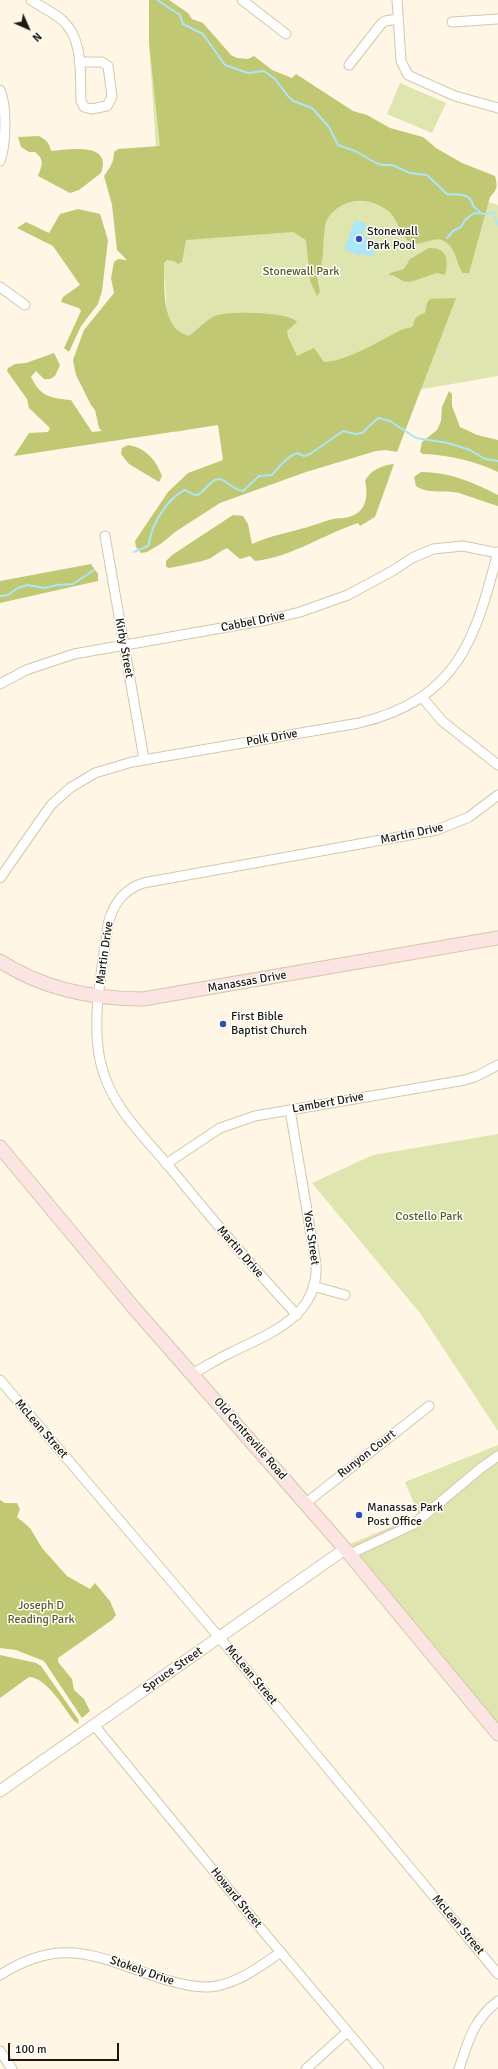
<!DOCTYPE html>
<style>
body{margin:0}
#map{position:relative;width:498px;height:2069px;overflow:hidden;background:#fff6e5;font-family:Signika,sans-serif}
canvas{display:block}
.north{position:absolute;left:8px;top:8px;width:40px;height:40px;-webkit-text-stroke:3px #fff;paint-order:stroke;rotate:135deg;font-size:11px;font-weight:700;line-height:16px;text-align:center;color:#1d190e}
.north::after{content:'';display:block;margin:auto;width:14px;height:18px;background:#1d190e;clip-path:polygon(50% 0,100% 100%,50% 72%,0 100%)}
.scale{position:absolute;left:8px;top:2043px;width:111px;height:18px;box-sizing:border-box;border:2px solid #1d190e;border-top:0;padding-left:5px;font-size:12px;line-height:14px;white-space:nowrap;color:#1d190e;-webkit-text-stroke:3px #fff;paint-order:stroke}
</style>
<div id="map">
<canvas width="498" height="2069"></canvas>
<div class="north">N</div>
<div class="scale">100 m</div>
</div>
<script>
const g = document.querySelector('canvas').getContext('2d');
g.lineJoin = 'round';
function fill(path, color) {
  g.fillStyle = color;
  g.fill(path, 'evenodd');
}
function stroke(path, color, width, dash) {
  g.strokeStyle = color;
  g.lineWidth = width;
  g.lineCap = dash ? 'butt' : 'round';
  g.setLineDash(dash || []);
  g.stroke(path);
}
function write(font, color, halo, rows, align = 'center') {
  g.font = font + ' Signika,sans-serif';
  g.lineWidth = 3;
  g.setLineDash([]);
  g.textBaseline = 'middle';
  g.strokeStyle = halo;
  g.fillStyle = color;
  for (const [text, x, y, turn = 0] of rows) {
    g.save();
    g.translate(x, y);
    g.rotate((+turn || 0) * Math.PI / 180);
    g.textAlign = isNaN(turn) ? turn : align;
    if (halo) g.strokeText(text, 0, 0);
    g.fillText(text, 0, 0);
    g.restore();
  }
}
const green = new Path2D(`
 M 149,43 L 306,86 L 407,176 L 498,205 L 498,376 L 175,432 Z
 M 400,83 L 446,103 L 432,133 L 387,114 Z
 M 498,1134 L 498,1431 L 420,1313 L 312,1183 L 373,1155 Z
 M 498,1445 L 498,1726 L 348,1545 L 419,1515 L 405,1482 Z`);
const forest = new Path2D(`
 M 149,0 L 169,0 L 188,13 L 192,19 L 203,23 L 231,55 L 237,58 L 248,59 L 254,56 L 272,70 L 292,78 L 296,74 L 353,111 L 367,115 L 390,128 L 423,137 L 436,148 L 462,163 L 495,176 C 498,186 497,190 490,197 L 469,273 L 463,273 C 455,262 457,247 442,240 C 432,236 420,248 410,242 C 399,235 398,217 387,210 C 371,198 349,197 334,211 C 330,214 326,220 325,226 C 324,235 323,244 323,253 C 323,260 320,264 321,271 L 317,277 L 320,292 L 317,296 L 310,281 L 306,240 L 293,232 L 186,240 L 182,262 L 178,264 L 174,261 L 167,260 L 164,263 C 165,287 160,329 189,336 C 197,330 204,322 213,317 C 224,310 290,312 297,322 L 287,331 L 288,337 L 297,356 L 314,348 L 324,362 C 345,362 380,341 399,331 C 404,328 408,329 413,326 C 414,318 417,315 425,313 L 427,303 L 430,299 L 456,298 L 397,452 L 386,450 L 376,451 L 306,472 L 220,503 L 175,532 L 162,543 L 147,552 L 141,553 L 136,547 L 135,541 L 168,492 L 188,473 L 223,460 L 218,425 L 14,456 L 29,433 L 48,432 L 50,428 L 29,408 L 27,399 L 7,371 L 8,368 L 15,364 L 26,363 L 54,353 L 60,365 L 55,376 L 50,379 L 44,379 L 36,371 L 31,377 C 41,397 50,398 71,400 L 92,432 L 102,431 L 99,428 L 95,410 L 91,405 L 76,375 L 73,360 L 84,330 L 114,293 L 111,278 L 114,262 L 118,259 L 127,260 L 117,250 L 112,205 L 104,176 C 110,168 114,162 114,152 L 118,149 L 160,146 L 149,43 Z
 M 39,136 C 47,140 49,143 51,151 C 67,150 113,141 101,173 L 79,190 L 70,193 L 38,176 C 42,165 45,160 35,152 L 29,152 L 21,147 L 18,137 Z
 M 78,209 L 100,214 L 108,240 L 102,291 L 98,304 L 81,326 L 69,352 L 64,348 L 81,311 L 79,308 L 61,302 L 63,297 L 80,285 L 53,246 L 17,228 L 26,222 L 49,233 L 60,214 Z
 M 429,248 C 447,247 449,260 445,275 L 437,273 L 410,282 L 403,281 L 393,275 L 389,276 L 390,273 L 404,269 L 410,259 Z
 M 449,391 L 452,394 L 452,406 L 460,427 L 477,435 L 498,440 L 498,472 C 475,461 449,455 423,454 L 420,452 L 422,442 L 437,430 L 441,421 L 442,407 Z
 M 128,445 C 146,448 156,460 162,476 L 159,482 L 129,464 L 121,454 L 122,448 Z
 M 394,464 L 375,517 L 360,526 L 358,523 C 324,534 292,557 255,561 L 250,556 L 240,559 L 227,548 C 220,551 217,554 211,558 C 205,561 176,567 168,568 L 166,566 L 166,561 L 172,555 L 233,515 L 243,516 L 248,524 L 252,544 C 272,535 287,533 308,527 C 315,525 322,522 329,520 C 338,517 346,520 356,514 C 367,508 368,492 365,481 C 370,470 383,465 394,464 Z
 M 421,472 C 449,472 473,482 498,495 L 498,506 C 484,502 472,497 459,493 C 445,489 428,495 416,486 L 414,477 Z
 M 91,564 L 98,574 L 98,581 L 0,603 L 0,581 Z
 M 0,1500 L 5,1503 L 17,1503 L 20,1509 L 17,1517 L 30,1528 L 42,1548 L 67,1576 L 90,1589 L 95,1583 L 110,1601 L 116,1615 L 112,1620 L 58,1658 L 58,1662 L 72,1679 L 74,1690 L 84,1699 L 90,1711 L 82,1718 L 44,1661 L 16,1650 L 0,1648 Z
 M 0,1655 L 36,1663 L 41,1666 L 78,1719 L 79,1724 L 74,1721 C 65,1709 46,1677 29,1677 L 0,1698 Z`);
const water = new Path2D(`
 M 355,220 L 367,224 L 362,236 L 378,241 L 372,257 L 361,253 L 360,256 L 344,249 Z`);
const stream = new Path2D(`
 M 157,0 L 180,15 L 183,24 L 203,34 L 225,65 L 248,73 L 264,71 L 275,79 L 288,96 L 293,101 L 312,108 L 329,127 L 338,145 L 355,151 L 376,163 L 382,165 L 392,165 L 410,173 L 427,175 L 447,194 C 457,195 471,192 473,206 L 481,213
 M 447,238 L 453,231 L 461,227 L 465,220 L 474,213 L 486,214 L 493,212 L 498,225
 M 134,552 L 148,546 C 150,542 150,536 152,531 C 157,517 170,497 185,490 C 188,491 192,495 196,495 C 202,496 209,480 218,479 C 226,479 233,490 243,491 L 259,476 L 272,475 C 280,466 285,458 297,453 L 304,456 L 310,454 L 343,431 L 355,434 L 362,433 L 378,418 L 390,421 L 416,438 L 448,443 L 470,450 L 485,459 L 498,461
 M 0,596 L 8,595 L 18,588 L 27,585 L 45,588 L 57,585 L 73,584 L 94,570`);
const minor = new Path2D(`
 M 31,0 C 41,7 53,12 62,20 C 84,39 80,75 81,101 L 84,107 L 91,109 L 107,106 L 112,97 L 108,66 L 102,62 L 79,62
 M 242,0 L 286,34
 M 397,0 L 401,61 L 408,75 L 455,96 L 498,108
 M 452,22 L 498,19
 M 349,65 L 382,23 L 385,21 L 398,19
 M 0,90 C 7,105 6,146 0,161
 M 0,287 L 25,305
 M 105,536 L 144,759
 M 0,684 L 26,670 L 74,654 L 267,620 L 300,612 L 348,595 L 394,570 L 412,558 L 433,549 L 463,546 L 498,553
 M 422,697 L 442,721 L 498,765
 M 0,878 L 51,805 L 70,788 L 95,773 L 132,762 L 359,723 C 458,699 475,640 498,552
 M 166,1164 L 220,1128 L 255,1116 L 465,1080 L 477,1076 L 498,1065
 M 313,1286 L 345,1295
 M 297,1315 C 253,1268 212,1219 172,1170 C 143,1135 109,1105 100,1060 C 91,1016 103,967 108,924 C 113,904 123,890 143,883 L 437,830 L 469,817 L 498,795
 M 192,1374 C 205,1367 217,1359 230,1353 C 268,1334 319,1317 316,1264 L 290,1110
 M 0,1380 L 219,1637 L 498,1974
 M 306,1503 L 429,1406
 M 350,1554 L 414,1524 L 481,1468 L 498,1456
 M 94,1725 L 267,1936 L 379,2069
 M 0,1975 C 64,1934 99,1958 163,1979 C 180,1984 199,1989 217,1986 C 241,1981 261,1966 281,1952
 M 0,2051 L 12,2069
 M 306,2069 L 347,2032
 M 459,2069 C 468,2041 474,2019 498,2001`);
const tertiary = new Path2D(`
 M 0,1791 L 345,1549`);
const secondary = new Path2D(`
 M 0,961 C 43,989 92,999 143,999 L 498,938
 M 0,1147 L 134,1308 L 346,1550 L 498,1734`);
const markers = [
 [359,239,4,"#324dbe"],
 [223,1024,4,"#324dbe"],
 [359,1515,4,"#324dbe"]
];
const poiNames = [
 ["Stonewall",367,232],
 ["Park Pool",367,246],
 ["First Bible",231,1017],
 ["Baptist Church",231,1031],
 ["Manassas Park",367,1508],
 ["Post Office",367,1522]
];
const parkNames = [
 ["Stonewall Park",301,272],
 ["Costello Park",429,1217],
 ["Joseph D",41,1606],
 ["Reading Park",41,1620]
];
const streetNames = [
 ["Cabbel Drive",253,622,-11],
 ["Kirby Street",124,648,80],
 ["Polk Drive",272,738,-10],
 ["Martin Drive",412,834,-12],
 ["Martin Drive",105,953,-82],
 ["Manassas Drive",247,982,-10],
 ["Lambert Drive",328,1103,-10],
 ["Yost Street",311,1238,82],
 ["Martin Drive",240,1252,49],
 ["McLean Street",41,1429,49],
 ["Old Centreville Road",250,1439,49],
 ["Runyon Court",367,1454,-38],
 ["Spruce Street",173,1670,-35],
 ["McLean Street",251,1675,50],
 ["Howard Street",236,1898,51],
 ["McLean Street",458,1925,50],
 ["Stokely Drive",142,1971,19]
];
fill(green, '#dfe5ae');
fill(forest, '#c0c873');
fill(water, '#abe6f9');
stroke(stream, '#abe6f9', 2);
stroke(minor, '#d4c7aa', 11);
stroke(tertiary, '#d4c7aa', 13);
stroke(secondary, '#d4c7aa', 15);
stroke(minor, '#fff', 9);
stroke(tertiary, '#fff', 11);
stroke(secondary, '#fbe4e2', 13);
for (const [x, y, r, color] of markers) {
  const dot = new Path2D();
  dot.arc(x, y, r, 0, 2 * Math.PI);
  g.fillStyle = color;
  g.fill(dot);
  stroke(dot, '#fff', 1.5);
}
write('12px', '#1d190e', '#fff', poiNames, 'left');
write('12px', '#585d20', '#fff', parkNames);
write('12px', '#1d190e', '#fff', streetNames);
</script>
